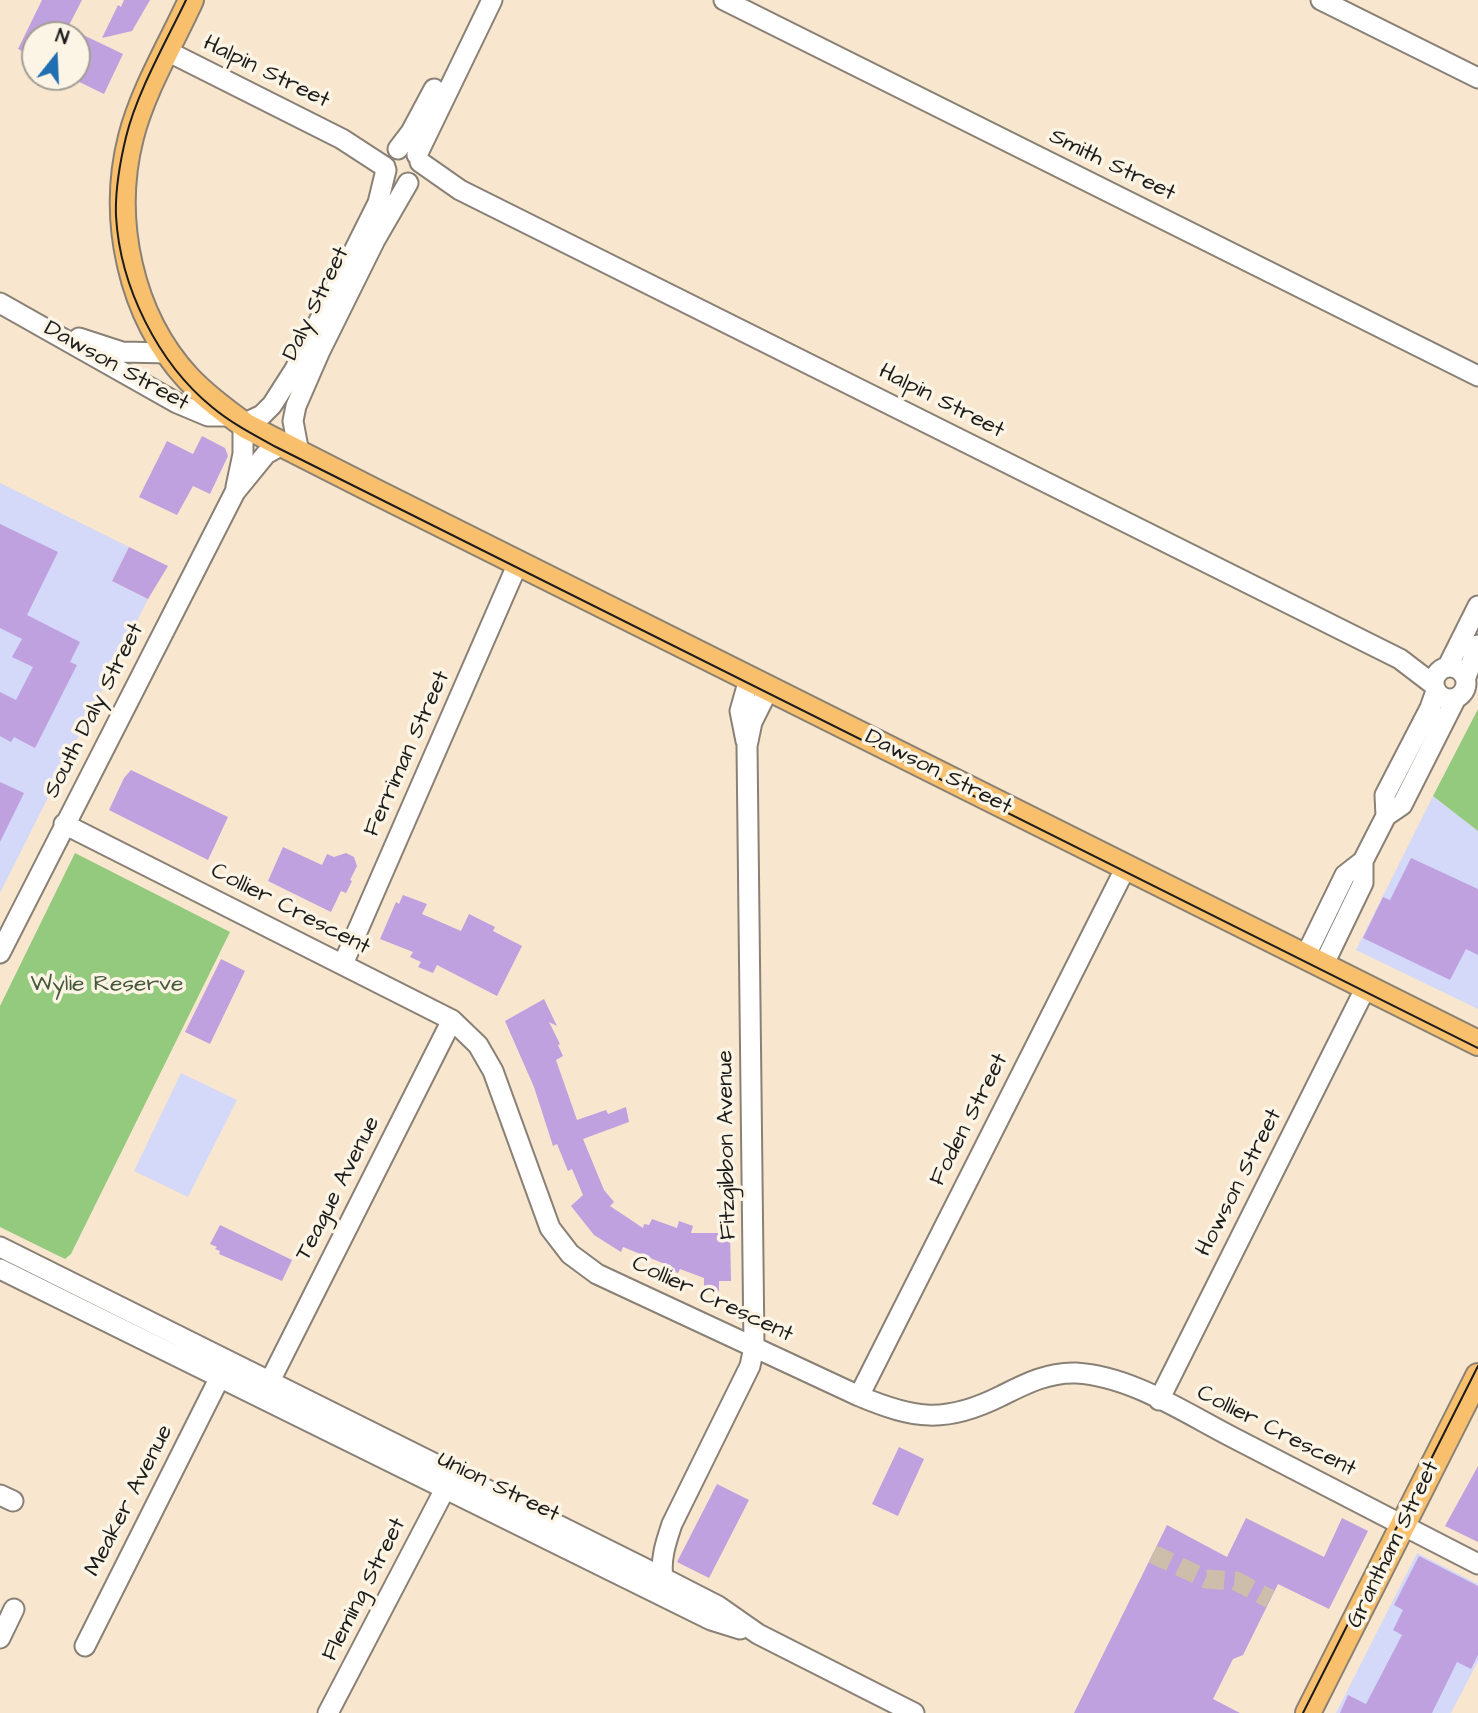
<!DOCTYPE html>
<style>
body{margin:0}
#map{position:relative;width:1478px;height:1713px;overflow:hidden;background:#f8e6cf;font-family:"Architects Daughter",sans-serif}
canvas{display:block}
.north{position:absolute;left:21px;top:21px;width:70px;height:70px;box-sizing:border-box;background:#fcf5e5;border:2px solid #a29e95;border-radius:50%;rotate:18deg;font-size:19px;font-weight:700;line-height:28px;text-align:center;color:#1c1c1c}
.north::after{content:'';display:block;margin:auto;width:24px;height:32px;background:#1f6fb2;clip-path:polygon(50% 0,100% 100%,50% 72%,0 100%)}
</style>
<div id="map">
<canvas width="1478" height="1713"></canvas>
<div class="north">N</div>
</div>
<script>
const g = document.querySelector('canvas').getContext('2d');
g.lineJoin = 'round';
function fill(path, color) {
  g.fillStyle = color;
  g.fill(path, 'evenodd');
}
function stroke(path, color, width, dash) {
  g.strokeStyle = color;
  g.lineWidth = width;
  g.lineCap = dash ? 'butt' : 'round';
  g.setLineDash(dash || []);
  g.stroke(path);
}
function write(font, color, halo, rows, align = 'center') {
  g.font = font + ' "Architects Daughter",sans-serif';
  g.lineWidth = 7;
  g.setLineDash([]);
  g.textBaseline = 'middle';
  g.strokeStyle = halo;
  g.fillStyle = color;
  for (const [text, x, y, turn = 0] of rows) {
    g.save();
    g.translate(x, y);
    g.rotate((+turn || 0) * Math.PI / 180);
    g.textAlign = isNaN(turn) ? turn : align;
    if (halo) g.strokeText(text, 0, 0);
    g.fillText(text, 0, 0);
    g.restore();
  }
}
const built = new Path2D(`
 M 0,483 L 129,547 L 112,581 L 148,599 L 0,893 Z
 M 1433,796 L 1478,831 L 1478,1009 L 1356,950 Z
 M 181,1073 L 237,1100 L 188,1197 L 134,1171 Z
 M 1417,1553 L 1478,1584 L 1478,1661 L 1451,1713 L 1336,1713 Z`);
const green = new Path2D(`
 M 1478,709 L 1478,831 L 1433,796 Z
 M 75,853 L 230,932 L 71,1254 L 65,1259 L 0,1227 L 0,1006 Z`);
const building = new Path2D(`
 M 42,0 L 82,0 L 64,35 L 35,35 L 35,57 L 18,49 Z
 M 124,0 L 150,0 L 132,31 L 102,38 L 118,5 L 121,7 Z
 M 77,32 L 123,54 L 104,94 L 69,77 L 77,77 Z
 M 202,436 L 225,448 L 228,456 L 210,494 L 193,486 L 177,515 L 139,497 L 167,441 L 193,454 Z
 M 0,524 L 58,552 L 27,615 L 80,642 L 70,662 L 77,665 L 35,748 L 14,737 L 11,742 L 0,736 L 0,692 L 16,700 L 33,667 L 12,657 L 22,639 L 0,628 Z
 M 129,547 L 168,566 L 148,599 L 112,581 Z
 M 131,770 L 228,817 L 208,860 L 109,810 L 124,778 Z
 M 0,782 L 24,793 L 0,842 Z
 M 283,847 L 322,865 L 327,854 L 334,857 L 346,853 L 354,857 L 357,866 L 350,880 L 352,881 L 346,893 L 341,891 L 331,912 L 268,881 Z
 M 1411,858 L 1478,889 L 1478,955 L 1466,949 L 1450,980 L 1363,938 L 1383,897 L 1390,900 Z
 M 403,895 L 427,904 L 422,914 L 461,931 L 469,914 L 495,927 L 493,931 L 522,946 L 497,996 L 437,965 L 433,973 L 418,967 L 421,962 L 410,957 L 413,952 L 380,939 L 396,902 L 399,904 Z
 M 221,959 L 245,971 L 210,1044 L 185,1032 Z
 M 544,999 L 557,1026 L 549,1022 L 560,1044 L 558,1045 L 563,1056 L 556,1060 L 577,1120 L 606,1110 L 608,1114 L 626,1107 L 629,1122 L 583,1139 L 604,1190 L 614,1202 L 610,1206 L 643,1228 L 644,1224 L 649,1225 L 652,1219 L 677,1228 L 679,1221 L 693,1226 L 691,1233 L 730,1233 L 731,1281 L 719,1281 L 719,1291 L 704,1292 L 704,1278 L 680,1269 L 678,1273 L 663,1268 L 665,1264 L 623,1247 L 621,1252 L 594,1235 L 571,1206 L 583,1195 L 572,1169 L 568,1171 L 557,1144 L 553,1146 L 534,1087 L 505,1021 Z
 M 220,1225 L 292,1260 L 282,1281 L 219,1254 L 220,1251 L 215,1249 L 217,1247 L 210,1244 Z
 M 899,1447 L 924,1459 L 898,1516 L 872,1504 Z
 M 1478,1466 L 1478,1542 L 1445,1526 Z
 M 717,1484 L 749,1500 L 709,1578 L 677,1562 Z
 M 1246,1518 L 1324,1557 L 1342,1518 L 1368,1531 L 1329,1609 L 1278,1584 L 1243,1655 L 1233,1659 L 1213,1699 L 1240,1713 L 1074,1713 L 1167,1525 L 1227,1557 Z
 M 1419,1556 L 1478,1586 L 1478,1655 L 1471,1669 L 1457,1662 L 1432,1713 L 1340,1713 L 1348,1695 L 1366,1704 L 1402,1635 L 1393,1630 L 1403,1610 L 1394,1605 Z`);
const minorTunnel = new Path2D(`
 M 1153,1554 L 1206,1579 L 1236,1581 L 1270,1599`);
const minor = new Path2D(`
 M 724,0 L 1478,376
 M 1321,0 L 1478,78
 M 167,51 L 342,139 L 385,167
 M 398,149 L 411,132 L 434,89
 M 417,155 L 492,0
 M 420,162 L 460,190 L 1400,659 L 1434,685
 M 0,303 L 177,403 L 208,416 L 232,416
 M 79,338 L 122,352 L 169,353
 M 299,453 L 293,421 L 296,406 L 320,351 L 375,240 L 408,183
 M 236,487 L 243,454 L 243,424 L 262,415 L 272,405 L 295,369 L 378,203 L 386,170
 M 1448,666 L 1478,606
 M1434 683a16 16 0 1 1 32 0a16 16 0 1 1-32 0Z
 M 1466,677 L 1478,645
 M 746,741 L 740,711 L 749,679
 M 1386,816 L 1385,795 L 1430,708 L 1436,691
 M 64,824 L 452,1020 L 478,1045 L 493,1071 L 550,1228 L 570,1254 L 597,1274 L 859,1396 C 914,1419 945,1424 1001,1396 C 1025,1384 1048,1372 1076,1373 C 1131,1376 1185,1413 1232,1437 C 1315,1479 1396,1522 1478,1564
 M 0,953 L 235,492 L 266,454 L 282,445
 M 1305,957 L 1345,875 L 1363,861 L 1386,816 L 1402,805 L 1456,698
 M 343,964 L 518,563
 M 1323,966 L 1363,883 L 1363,861
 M 0,1247 L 642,1567 L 718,1606 L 758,1634 L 914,1713
 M 0,1269 L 711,1620 L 740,1629
 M 270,1381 L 452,1020
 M 859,1396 L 1126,867
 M 1159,1400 L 1366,987
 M 0,1495 L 13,1501
 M 663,1578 C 660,1559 666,1542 672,1524 L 750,1366 L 754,1347 L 747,746 L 752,722 L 769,688
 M 0,1638 L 14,1609
 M 85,1646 L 225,1367
 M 328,1713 L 445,1489`);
const major = new Path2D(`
 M 191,0 C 171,44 143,90 131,137 C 110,219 130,315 188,378 C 205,396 225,411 246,426 L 372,490 L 1478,1043
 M 1308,1713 L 1478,1376`);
const tram = new Path2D(`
 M 186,0 C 166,42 137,92 126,137 C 120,162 115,190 116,216 C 120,287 158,363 212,407 C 231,423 254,435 276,447 L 1478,1048
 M 1303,1713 L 1478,1366`);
const streetNames = [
 ["Halpin Street",266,73,26],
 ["Smith Street",1112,166,26],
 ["Daly Street",317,304,-64],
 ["Dawson Street",116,367,29],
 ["Halpin Street",941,402,27],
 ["South Daly Street",95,711,-63],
 ["Ferriman Street",408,754,-66],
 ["Dawson Street",938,773,27],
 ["Collier Crescent",290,910,27],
 ["Foden Street",970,1120,-63],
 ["Fitzgibbon Avenue",728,1145,-91],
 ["Howson Street",1240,1183,-63],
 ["Teague Avenue",339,1189,-63],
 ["Collier Crescent",712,1300,25],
 ["Collier Crescent",1276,1432,27],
 ["Union Street",498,1488,26],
 ["Meaker Avenue",130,1501,-63],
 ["Grantham Street",1394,1545,-64],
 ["Fleming Street",365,1590,-63]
];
const parkNames = [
 ["Wylie Reserve",107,985]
];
fill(built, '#d4d8f9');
fill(green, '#93ca7d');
fill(building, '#bfa1e0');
stroke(minorTunnel, '#ccbeab', 19, [19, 10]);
stroke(minor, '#8a8176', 23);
stroke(major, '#8a8176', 28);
stroke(minor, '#fff', 19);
stroke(major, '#f8bf6c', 24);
stroke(tram, '#1c1c1c', 2);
write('23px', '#1c1c1c', '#fcf5e5', streetNames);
write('23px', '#46593e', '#fcf5e5', parkNames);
</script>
